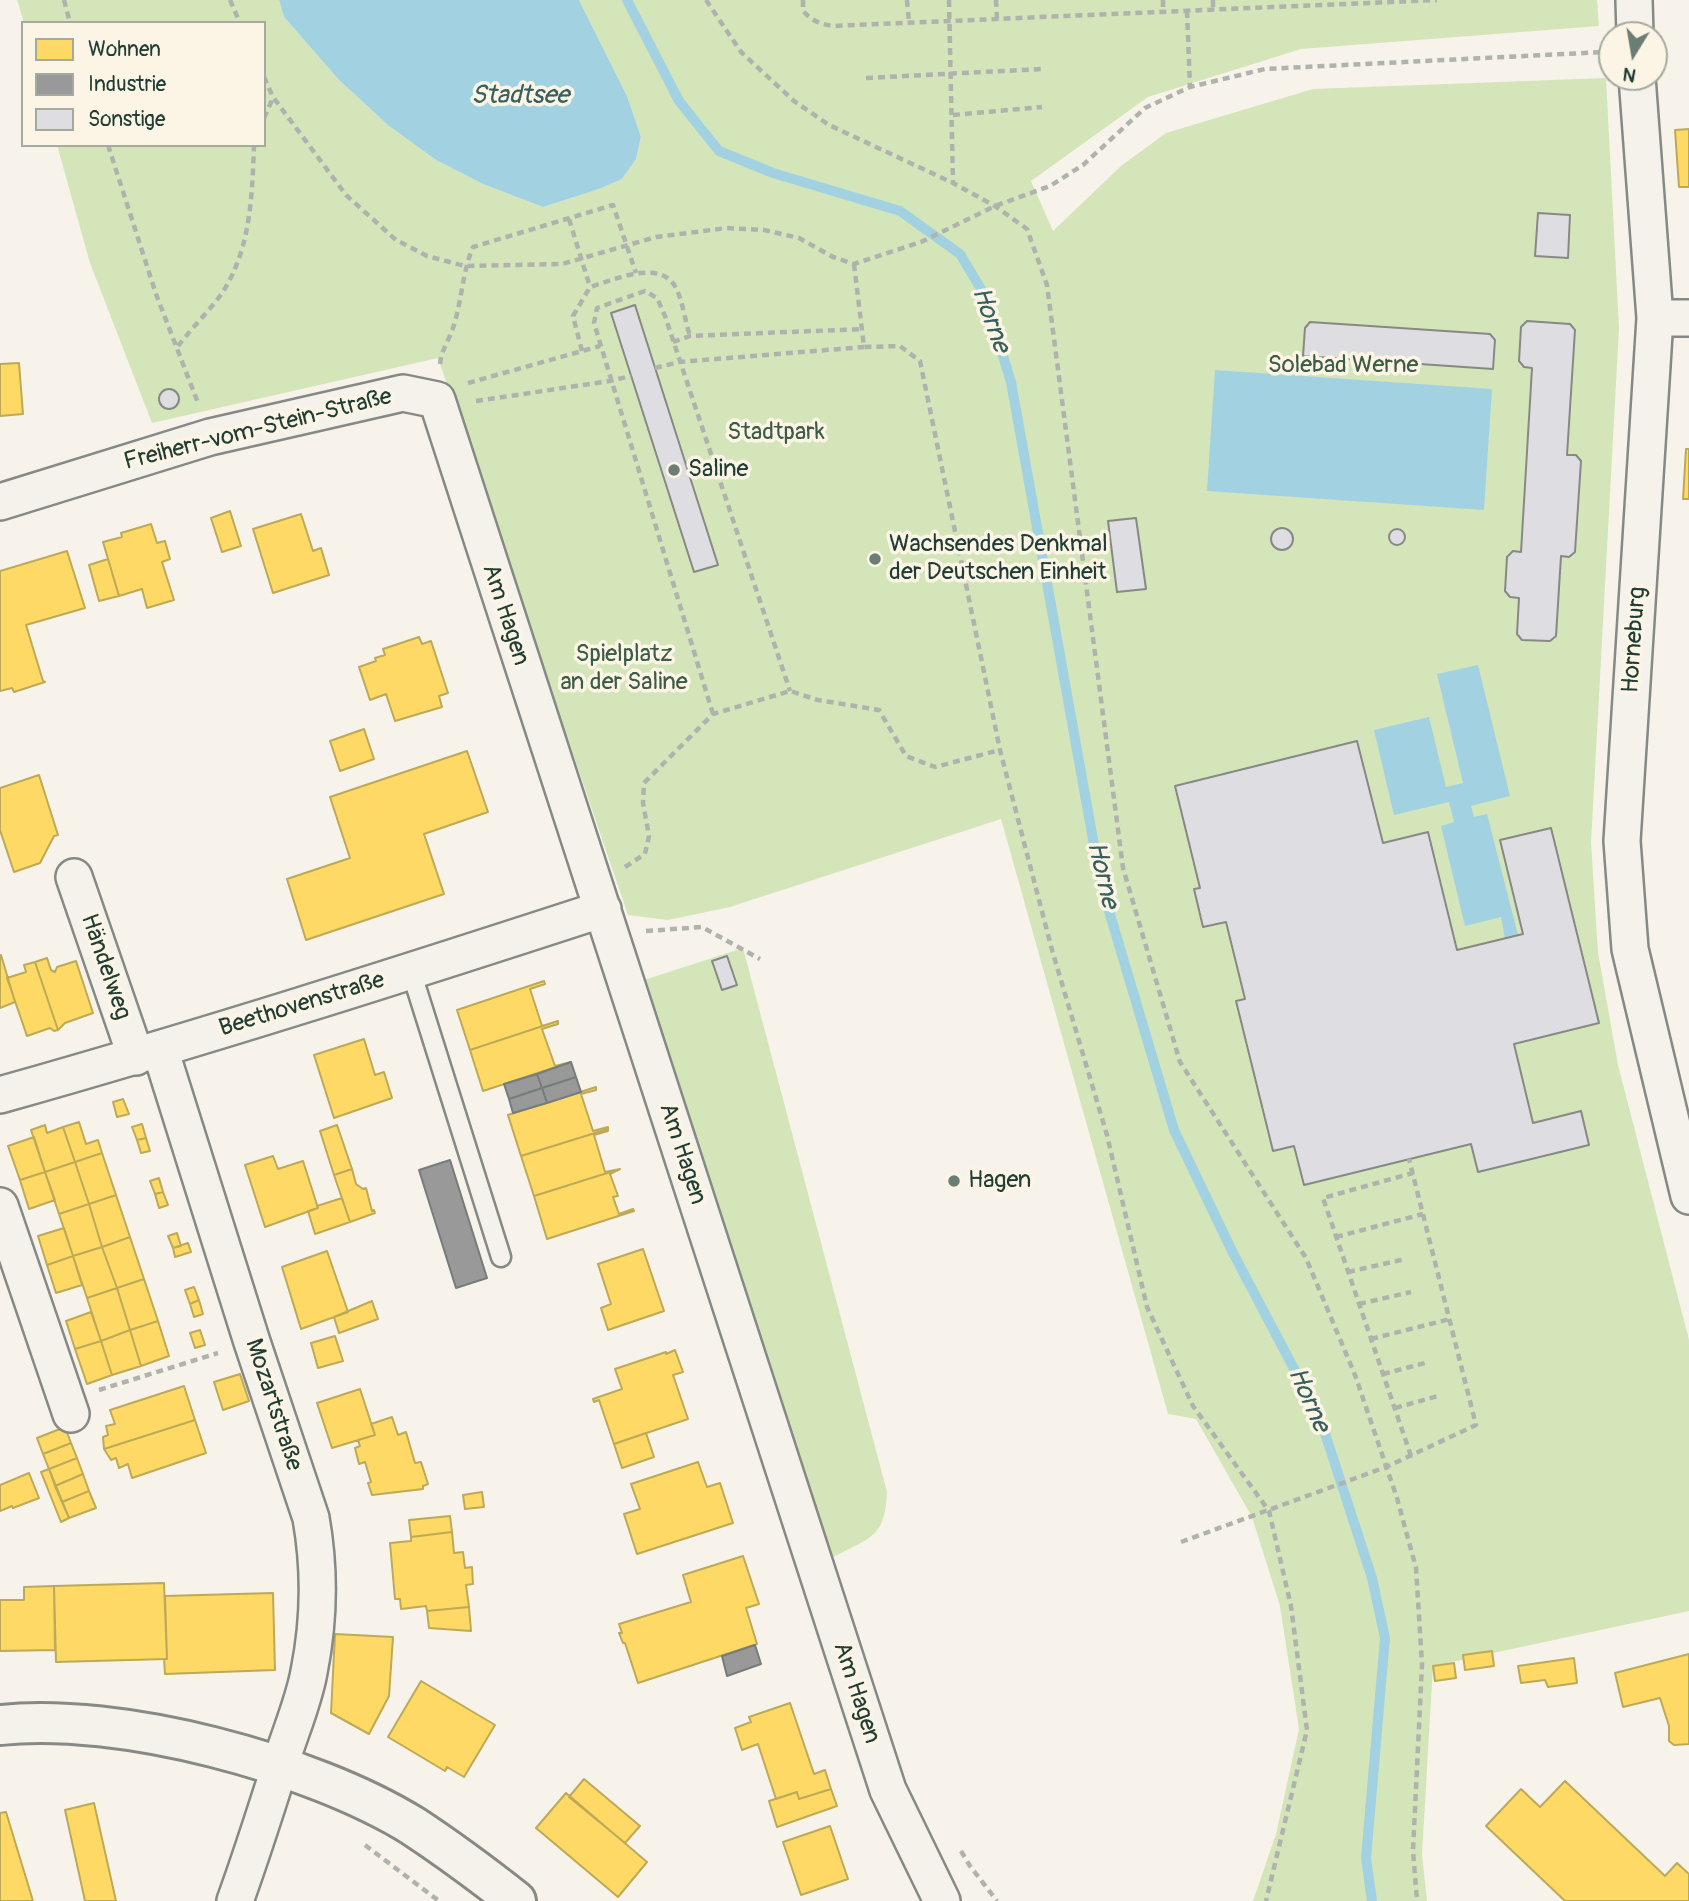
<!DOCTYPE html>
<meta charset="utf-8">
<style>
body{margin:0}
#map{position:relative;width:1689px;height:1901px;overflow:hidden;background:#f7f3ea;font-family:Pangolin,sans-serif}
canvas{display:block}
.legend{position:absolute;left:21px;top:21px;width:245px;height:126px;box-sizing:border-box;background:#fcf5e5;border:2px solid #a4ab9e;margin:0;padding:9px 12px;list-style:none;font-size:21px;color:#1f3d34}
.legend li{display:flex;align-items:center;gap:14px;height:35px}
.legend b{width:35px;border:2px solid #a4ab9e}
.north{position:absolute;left:1598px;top:21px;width:70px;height:70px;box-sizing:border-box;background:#fcf5e5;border:2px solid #a4ab9e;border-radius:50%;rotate:191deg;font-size:19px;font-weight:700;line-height:28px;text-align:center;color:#1f3d34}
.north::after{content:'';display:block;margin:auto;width:24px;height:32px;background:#6b7d74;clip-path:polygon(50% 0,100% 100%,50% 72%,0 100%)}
</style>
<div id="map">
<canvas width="1689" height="1901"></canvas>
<ul class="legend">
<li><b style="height:19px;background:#ffd966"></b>Wohnen</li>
<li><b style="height:19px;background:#999"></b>Industrie</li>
<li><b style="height:19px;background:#dedde2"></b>Sonstige</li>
</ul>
<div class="north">N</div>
</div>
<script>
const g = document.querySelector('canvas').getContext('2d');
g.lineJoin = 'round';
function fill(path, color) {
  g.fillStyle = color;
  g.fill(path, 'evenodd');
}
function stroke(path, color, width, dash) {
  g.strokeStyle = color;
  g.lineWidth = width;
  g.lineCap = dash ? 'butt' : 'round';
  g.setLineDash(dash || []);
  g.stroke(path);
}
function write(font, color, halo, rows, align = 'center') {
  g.font = font + ' Pangolin,sans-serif';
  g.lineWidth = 7;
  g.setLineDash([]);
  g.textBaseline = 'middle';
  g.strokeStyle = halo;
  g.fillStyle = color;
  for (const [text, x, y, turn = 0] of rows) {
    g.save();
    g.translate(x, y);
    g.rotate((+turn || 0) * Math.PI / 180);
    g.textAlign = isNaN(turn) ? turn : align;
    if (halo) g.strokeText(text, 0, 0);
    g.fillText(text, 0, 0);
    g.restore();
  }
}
const green = new Path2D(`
 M 17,0 L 279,0 L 284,17 L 339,80 L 389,126 L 436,160 L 483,184 L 543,207 L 599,189 L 622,179 L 636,159 L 641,137 L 627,96 L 579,0 L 1597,0 L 1599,26 L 1301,49 L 1148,97 L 1031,181 L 1053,231 L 1121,166 L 1166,133 L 1313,89 L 1606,78 L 1619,328 L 1591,843 L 1598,952 L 1618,1065 L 1689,1340 L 1689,1611 L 1433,1666 L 1422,1854 L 1427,1901 L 1253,1901 L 1276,1834 L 1299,1729 L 1280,1606 L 1252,1517 L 1196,1419 L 1168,1414 L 1001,819 L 730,907 L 668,920 L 628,915 L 438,358 L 152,423 L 90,263 L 57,145 L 264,145 L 264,23 L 24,23 Z
 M 743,948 L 887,1492 C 885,1539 870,1537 832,1558 L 644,980 Z`);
const water = new Path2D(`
 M 279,0 L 579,0 L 627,96 L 641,137 L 636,159 L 622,179 L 599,189 L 543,207 L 483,184 L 436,160 L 389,126 L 339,80 L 284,17 Z
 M 1215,370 L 1492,389 L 1484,510 L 1207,491 Z
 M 1478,665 L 1510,796 L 1471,806 L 1474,817 L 1487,814 L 1518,935 L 1505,939 L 1501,917 L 1465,926 L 1441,826 L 1454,822 L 1449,802 L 1394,815 L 1374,730 L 1429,717 L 1446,787 L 1463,783 L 1437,674 Z`);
const homes = new Path2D(`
 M 1689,129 L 1689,187 L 1679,187 L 1675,130 Z
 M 19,363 L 23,414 L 0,416 L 0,364 Z
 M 1686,449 L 1689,449 L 1689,499 L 1683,499 Z
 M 230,511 L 241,546 L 222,552 L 211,518 Z
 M 301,514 L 313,551 L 321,548 L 329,575 L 273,593 L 253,529 Z
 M 151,524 L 157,543 L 165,541 L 170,559 L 162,562 L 174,600 L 147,608 L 142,589 L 119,596 L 103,542 L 122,537 L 121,533 Z
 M 67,551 L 85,608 L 26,625 L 43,681 L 45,682 L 14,692 L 12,688 L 0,691 L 0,571 Z
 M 108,559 L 119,596 L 99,601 L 89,565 Z
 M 419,637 L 422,644 L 431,641 L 448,693 L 439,696 L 442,707 L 395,721 L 386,694 L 370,700 L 359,667 L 376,661 L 375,658 L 385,655 L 383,649 Z
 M 364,729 L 374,759 L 340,771 L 330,741 Z
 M 467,751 L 488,812 L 424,834 L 444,894 L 306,940 L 287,879 L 350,858 L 330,797 Z
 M 39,775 L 58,835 L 54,836 L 40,863 L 14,872 L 0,830 L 0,788 Z
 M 1,955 L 15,1002 L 0,1008 L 0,956 Z
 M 47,958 L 51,970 L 55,972 L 57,967 L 76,961 L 93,1013 L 65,1023 L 58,1030 L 35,962 Z
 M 35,962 L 58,1030 L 54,1031 L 50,1028 L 27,1036 L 7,978 L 26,972 L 24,965 Z
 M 544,981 L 545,984 L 530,989 L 542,1026 L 558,1021 L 470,1050 L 457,1010 Z
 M 558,1021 L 558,1024 L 542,1029 L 555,1066 L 571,1062 L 483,1091 L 470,1050 Z
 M 364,1039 L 375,1075 L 384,1072 L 392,1098 L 334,1118 L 314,1055 Z
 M 596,1087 L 596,1090 L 581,1094 L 593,1131 L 608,1127 L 608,1129 L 521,1156 L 508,1115 Z
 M 123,1099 L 129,1114 L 117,1117 L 113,1102 Z
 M 79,1122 L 86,1144 L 98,1140 L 102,1153 L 75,1162 L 63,1127 Z
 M 142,1124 L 146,1138 L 137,1140 L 132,1127 Z
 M 45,1125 L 47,1133 L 63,1127 L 75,1162 L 45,1172 L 31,1130 Z
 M 337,1125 L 352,1169 L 334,1175 L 320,1131 Z
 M 608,1129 L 608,1131 L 594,1135 L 605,1172 L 620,1169 L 534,1196 L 521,1156 Z
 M 34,1137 L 45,1172 L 20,1180 L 8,1146 Z
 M 146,1138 L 150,1151 L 141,1153 L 137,1140 Z
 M 102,1153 L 116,1195 L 89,1204 L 75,1162 Z
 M 273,1156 L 278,1169 L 303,1161 L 318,1208 L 265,1227 L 245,1165 Z
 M 75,1162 L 89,1204 L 59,1214 L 45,1172 Z
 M 352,1169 L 356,1184 L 363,1189 L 366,1188 L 372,1211 L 374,1210 L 375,1213 L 350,1222 L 334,1175 Z
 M 620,1169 L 610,1174 L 618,1196 L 613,1197 L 619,1214 L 633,1209 L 634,1211 L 547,1239 L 534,1196 Z
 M 45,1172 L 55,1200 L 29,1209 L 20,1180 Z
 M 159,1178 L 163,1192 L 155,1194 L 150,1181 Z
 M 163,1192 L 168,1205 L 159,1208 L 155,1194 Z
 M 116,1195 L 130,1237 L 102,1247 L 89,1204 Z
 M 342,1198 L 350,1222 L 315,1234 L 308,1211 L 318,1208 L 317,1206 Z
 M 89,1204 L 102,1247 L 73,1256 L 59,1214 Z
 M 64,1228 L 73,1256 L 47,1265 L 38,1236 Z
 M 177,1233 L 181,1246 L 173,1248 L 168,1236 Z
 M 130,1237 L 144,1279 L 117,1288 L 102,1247 Z
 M 188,1243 L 191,1252 L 175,1257 L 173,1248 Z
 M 102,1247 L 117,1288 L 87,1298 L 73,1256 Z
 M 643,1249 L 664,1311 L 608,1330 L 601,1308 L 611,1304 L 598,1264 Z
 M 327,1251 L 348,1312 L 301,1329 L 282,1267 Z
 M 73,1256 L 82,1285 L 56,1293 L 47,1265 Z
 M 144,1279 L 158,1321 L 130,1330 L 117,1288 Z
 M 194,1287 L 199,1300 L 190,1304 L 185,1290 Z
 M 117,1288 L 130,1330 L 101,1341 L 87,1298 Z
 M 199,1300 L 203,1314 L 194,1317 L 190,1304 Z
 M 372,1301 L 378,1319 L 339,1333 L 334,1317 Z
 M 91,1312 L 101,1341 L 75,1349 L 66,1321 Z
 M 158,1321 L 169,1356 L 141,1366 L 130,1330 Z
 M 130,1330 L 141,1366 L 112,1375 L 101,1341 Z
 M 200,1330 L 205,1345 L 195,1348 L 190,1333 Z
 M 335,1336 L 343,1361 L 318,1368 L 311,1343 Z
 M 101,1341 L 112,1375 L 87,1384 L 75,1349 Z
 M 675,1350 L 683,1372 L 673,1375 L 688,1419 L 614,1444 L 599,1400 L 594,1402 L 593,1399 L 622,1389 L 615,1369 L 666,1352 L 666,1354 Z
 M 240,1374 L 249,1401 L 223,1410 L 214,1382 Z
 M 184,1386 L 195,1420 L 104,1449 L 103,1437 L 108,1435 L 106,1426 L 115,1424 L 110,1410 Z
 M 360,1389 L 375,1435 L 332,1448 L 317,1403 Z
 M 392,1417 L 398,1435 L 406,1432 L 415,1463 L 421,1462 L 428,1484 L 423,1486 L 423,1489 L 372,1495 L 368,1483 L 371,1482 L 365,1462 L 359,1464 L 355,1448 L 360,1446 L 358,1440 L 375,1435 L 371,1424 Z
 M 195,1420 L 206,1453 L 132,1478 L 128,1464 L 119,1468 L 116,1458 L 111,1460 L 104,1449 Z
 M 65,1427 L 71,1443 L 43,1454 L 37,1438 Z
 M 646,1433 L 654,1457 L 622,1468 L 614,1444 Z
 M 71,1443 L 77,1458 L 49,1469 L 43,1454 Z
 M 77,1458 L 83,1474 L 55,1486 L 49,1469 Z
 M 698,1462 L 707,1487 L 720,1483 L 733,1523 L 637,1554 L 624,1514 L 640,1509 L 631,1484 Z
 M 49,1469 L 69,1518 L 61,1522 L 41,1472 Z
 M 29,1473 L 39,1498 L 13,1508 L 12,1506 L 0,1511 L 0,1485 Z
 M 83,1474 L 89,1491 L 62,1502 L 55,1486 Z
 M 89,1491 L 96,1508 L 69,1518 L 62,1502 Z
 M 482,1492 L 484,1507 L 465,1509 L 463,1495 Z
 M 450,1516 L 452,1532 L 411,1537 L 409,1520 Z
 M 452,1532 L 454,1553 L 463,1552 L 465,1568 L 472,1567 L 473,1584 L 466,1585 L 469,1607 L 427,1611 L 426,1606 L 401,1609 L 400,1599 L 395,1599 L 390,1543 L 411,1541 L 411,1537 Z
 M 743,1556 L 759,1604 L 746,1608 L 757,1644 L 638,1683 L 625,1643 L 623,1643 L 619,1633 L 622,1633 L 619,1624 L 691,1602 L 683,1575 Z
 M 164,1583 L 167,1659 L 56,1662 L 54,1586 Z
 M 54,1586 L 55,1650 L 0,1651 L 0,1600 L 24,1600 L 24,1587 Z
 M 273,1593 L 275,1670 L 165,1674 L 164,1659 L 167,1659 L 165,1596 Z
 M 469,1607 L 471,1631 L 429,1628 L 427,1611 Z
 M 335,1634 L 393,1637 L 389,1696 L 369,1734 L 331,1713 Z
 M 1492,1651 L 1494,1666 L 1465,1670 L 1463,1655 Z
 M 1689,1654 L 1689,1744 L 1674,1745 L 1669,1741 L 1669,1726 L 1660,1698 L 1623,1707 L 1615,1673 Z
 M 1574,1658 L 1577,1683 L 1548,1687 L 1545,1680 L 1521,1683 L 1518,1666 Z
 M 1454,1663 L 1456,1678 L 1435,1681 L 1433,1666 Z
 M 421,1681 L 495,1725 L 464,1777 L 447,1767 L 445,1771 L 388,1737 Z
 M 790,1703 L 814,1774 L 825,1770 L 831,1789 L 799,1799 L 797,1792 L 776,1799 L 758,1744 L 742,1750 L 735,1728 L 751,1722 L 749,1717 Z
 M 584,1779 L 640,1826 L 625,1843 L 569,1797 Z
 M 1565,1781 L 1665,1876 L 1677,1863 L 1689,1874 L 1689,1901 L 1565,1901 L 1486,1826 L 1521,1789 L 1540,1807 Z
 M 831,1789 L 837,1806 L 777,1827 L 769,1801 L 797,1792 L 799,1799 Z
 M 566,1793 L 647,1862 L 618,1897 L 536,1828 Z
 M 94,1803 L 116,1901 L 85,1901 L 65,1810 Z
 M 6,1812 L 33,1901 L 0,1901 L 0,1813 Z
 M 830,1826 L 848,1879 L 801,1895 L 783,1842 Z`);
const industry = new Path2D(`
 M 571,1062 L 576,1077 L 542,1088 L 537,1074 Z
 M 537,1074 L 542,1088 L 509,1099 L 504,1084 Z
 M 576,1077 L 581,1092 L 547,1103 L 542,1088 Z
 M 542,1088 L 547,1103 L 513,1113 L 509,1099 Z
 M 450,1160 L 487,1278 L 456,1288 L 419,1170 Z
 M 755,1645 L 761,1664 L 727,1676 L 722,1656 Z`);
const stream = new Path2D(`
 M 627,0 L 679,101 L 719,151 L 773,173 L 900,211 L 960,254 L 984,294 L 1011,382 L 1101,884 L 1174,1130 L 1233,1253 L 1320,1418 L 1372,1578 L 1385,1638 L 1366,1858 L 1372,1901`);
const building = new Path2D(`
 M 1538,213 L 1570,215 L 1568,258 L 1535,256 Z
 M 635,305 L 718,565 L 694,572 L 611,313 Z
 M 1527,321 L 1570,324 L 1575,330 L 1567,455 L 1576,455 L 1581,461 L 1575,552 L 1569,557 L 1561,556 L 1556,636 L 1550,641 L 1522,640 L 1517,634 L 1519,598 L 1510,597 L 1505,591 L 1507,557 L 1513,551 L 1521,552 L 1532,368 L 1524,367 L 1519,361 L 1521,327 Z
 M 1310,322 L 1490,334 L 1495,340 L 1493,369 L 1303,356 L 1305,328 Z
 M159 399a10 10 0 1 1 20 0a10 10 0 1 1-20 0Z
 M 1136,518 L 1146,589 L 1117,592 L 1108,521 Z
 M1271 539a11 11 0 1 1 22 0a11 11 0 1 1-22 0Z
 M1389 537a8 8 0 1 1 16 0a8 8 0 1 1-16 0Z
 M 1357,741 L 1383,843 L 1428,832 L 1457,950 L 1523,934 L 1500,840 L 1551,828 L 1599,1023 L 1514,1044 L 1533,1123 L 1581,1111 L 1589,1145 L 1478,1172 L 1471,1144 L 1304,1185 L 1294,1146 L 1273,1151 L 1236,1001 L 1245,999 L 1226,922 L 1203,927 L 1194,889 L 1200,888 L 1175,786 Z
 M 727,956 L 737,985 L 722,990 L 712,961 Z`);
const path = new Path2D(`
 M 64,0 L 70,23
 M 230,0 L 240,23
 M 706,0 L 741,52 L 794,101 L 829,125 L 953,183 L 995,206 L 1027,229 L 1047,285 L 1123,868 L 1180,1062 L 1306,1258 L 1355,1375 L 1397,1498 L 1416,1568 L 1422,1664 L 1413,1851 L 1417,1901
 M 803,0 L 803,11 C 812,21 820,24 833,26 L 1437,0
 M 907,0 L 909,23
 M 949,0 L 953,183
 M 996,0 L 997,19
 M 1163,0 L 1163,12
 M 1213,0 L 1213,10
 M 1187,11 L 1190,87
 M 264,77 L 273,97 L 346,195 L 396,240 L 427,256 L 465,266 L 562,264 L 656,237 L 727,228 L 764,230 L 799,238 L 833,257 L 854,264 L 921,242 L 995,206 L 1050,186 L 1083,165 L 1145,108 L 1190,87 L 1265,69 L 1604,52
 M 866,78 L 1042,69
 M 953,115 L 1042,107
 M 264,118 L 273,98
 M 108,145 L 156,294 L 198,403
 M 569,219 L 590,287
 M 854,264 L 864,347 L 900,346 L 920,361 L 1000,750 L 1052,950 L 1107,1135 L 1147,1307 L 1193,1406 L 1269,1511 L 1291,1606 L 1307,1730 L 1266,1901
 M 673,342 L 690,336 L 863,329
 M 178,346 C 191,329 207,313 220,296 C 251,251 252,197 254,145
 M 582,351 L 573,316 L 590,287 C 613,280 661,258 676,288 C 683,302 685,321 690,336
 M 440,364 C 441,351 449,340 453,328 C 462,301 462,273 473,247 L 613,205 L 636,273
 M 655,368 L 679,362 L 864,347
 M 468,383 L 600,346
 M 476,401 L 610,381 L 631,376
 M 713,714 L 594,323 L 597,308 L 645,291 L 657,298 L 665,316 L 790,691
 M 625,867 L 645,854 L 649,836 L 643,803 L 644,783 L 713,714 L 790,691 L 818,700 L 879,710 L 906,756 L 935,767 L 1000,750
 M 646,931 L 702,927 L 760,959
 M 1336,1237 L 1423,1214
 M 1348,1272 L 1405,1259
 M 1359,1304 L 1411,1292
 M 1371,1339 L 1450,1319
 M 1383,1374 L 1429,1362
 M 99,1390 L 218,1353
 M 1395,1408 L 1438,1396
 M 1411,1456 L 1323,1198 L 1413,1173
 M 1181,1542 L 1386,1467 L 1476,1425 L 1409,1159
 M 365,1845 L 439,1901
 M 961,1851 L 970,1866 L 997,1901`);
const lane = new Path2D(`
 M 411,971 L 501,1257`);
const street = new Path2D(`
 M 1634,0 L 1635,35
 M 1637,77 L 1655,318 L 1622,841 L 1630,949 L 1689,1196
 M 1655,318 L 1689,318
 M 0,502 L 210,437 L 403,393 L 437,400 L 888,1790 L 942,1901
 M 74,877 L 136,1057
 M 160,1049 L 252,1342 L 311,1518 C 320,1569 319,1622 309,1672 C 303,1705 288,1737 279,1769 C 265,1813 251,1857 235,1901
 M 0,1095 C 203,1038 403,974 603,909
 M 0,1206 L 71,1414`);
const secondary = new Path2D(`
 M 0,1725 C 119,1712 311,1763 413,1826 C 448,1849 483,1875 516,1901`);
const markers = [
 [674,470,7,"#6b7d74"],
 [875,559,7,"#6b7d74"],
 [954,1181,7,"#6b7d74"]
];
const parkNames = [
 ["Solebad Werne",1343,366],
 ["Stadtpark",776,433],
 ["Spielplatz",624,655],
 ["an der Saline",624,683]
];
const streetNames = [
 ["Freiherr-vom-Stein-Straße",258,430,-14],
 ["Am Hagen",505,615,72],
 ["Horneburg",1635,640,-86],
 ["Händelweg",105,967,71],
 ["Beethovenstraße",302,1005,-17],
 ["Am Hagen",682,1154,72],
 ["Mozartstraße",273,1405,72],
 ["Am Hagen",856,1693,72]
];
const poiNames = [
 ["Saline",688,470],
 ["Wachsendes Denkmal",889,545],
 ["der Deutschen Einheit",889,573],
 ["Hagen",968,1181]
];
const waterNames = [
 ["Stadtsee",520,96],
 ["Horne",990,320,70],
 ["Horne",1102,875,77],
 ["Horne",1308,1400,66]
];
fill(green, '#d4e5ba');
fill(water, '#a2d2e2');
fill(homes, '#ffd966');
stroke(homes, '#bcaa57', 2);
fill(industry, '#999');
stroke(industry, '#747d7b', 2);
stroke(stream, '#a2d2e2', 10);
fill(building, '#dedde2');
stroke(building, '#868984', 2);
stroke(lane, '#868984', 23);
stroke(street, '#868984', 40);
stroke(secondary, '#868984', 44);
stroke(path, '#b0b2ad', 4.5, [7, 5]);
stroke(lane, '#f5f2ec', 18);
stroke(street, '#f5f2ec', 35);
stroke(secondary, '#f5f2ec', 38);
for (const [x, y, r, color] of markers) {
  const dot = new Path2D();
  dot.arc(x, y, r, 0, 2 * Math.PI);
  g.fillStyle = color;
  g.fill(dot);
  stroke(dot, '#fcf5e5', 2.5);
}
write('24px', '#3d5c47', '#fcf5e5', parkNames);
write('24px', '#1f3d34', '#fcf5e5', streetNames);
write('24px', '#1f3d34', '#fcf5e5', poiNames, 'left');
write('italic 26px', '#365f5e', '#fcf5e5', waterNames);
</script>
